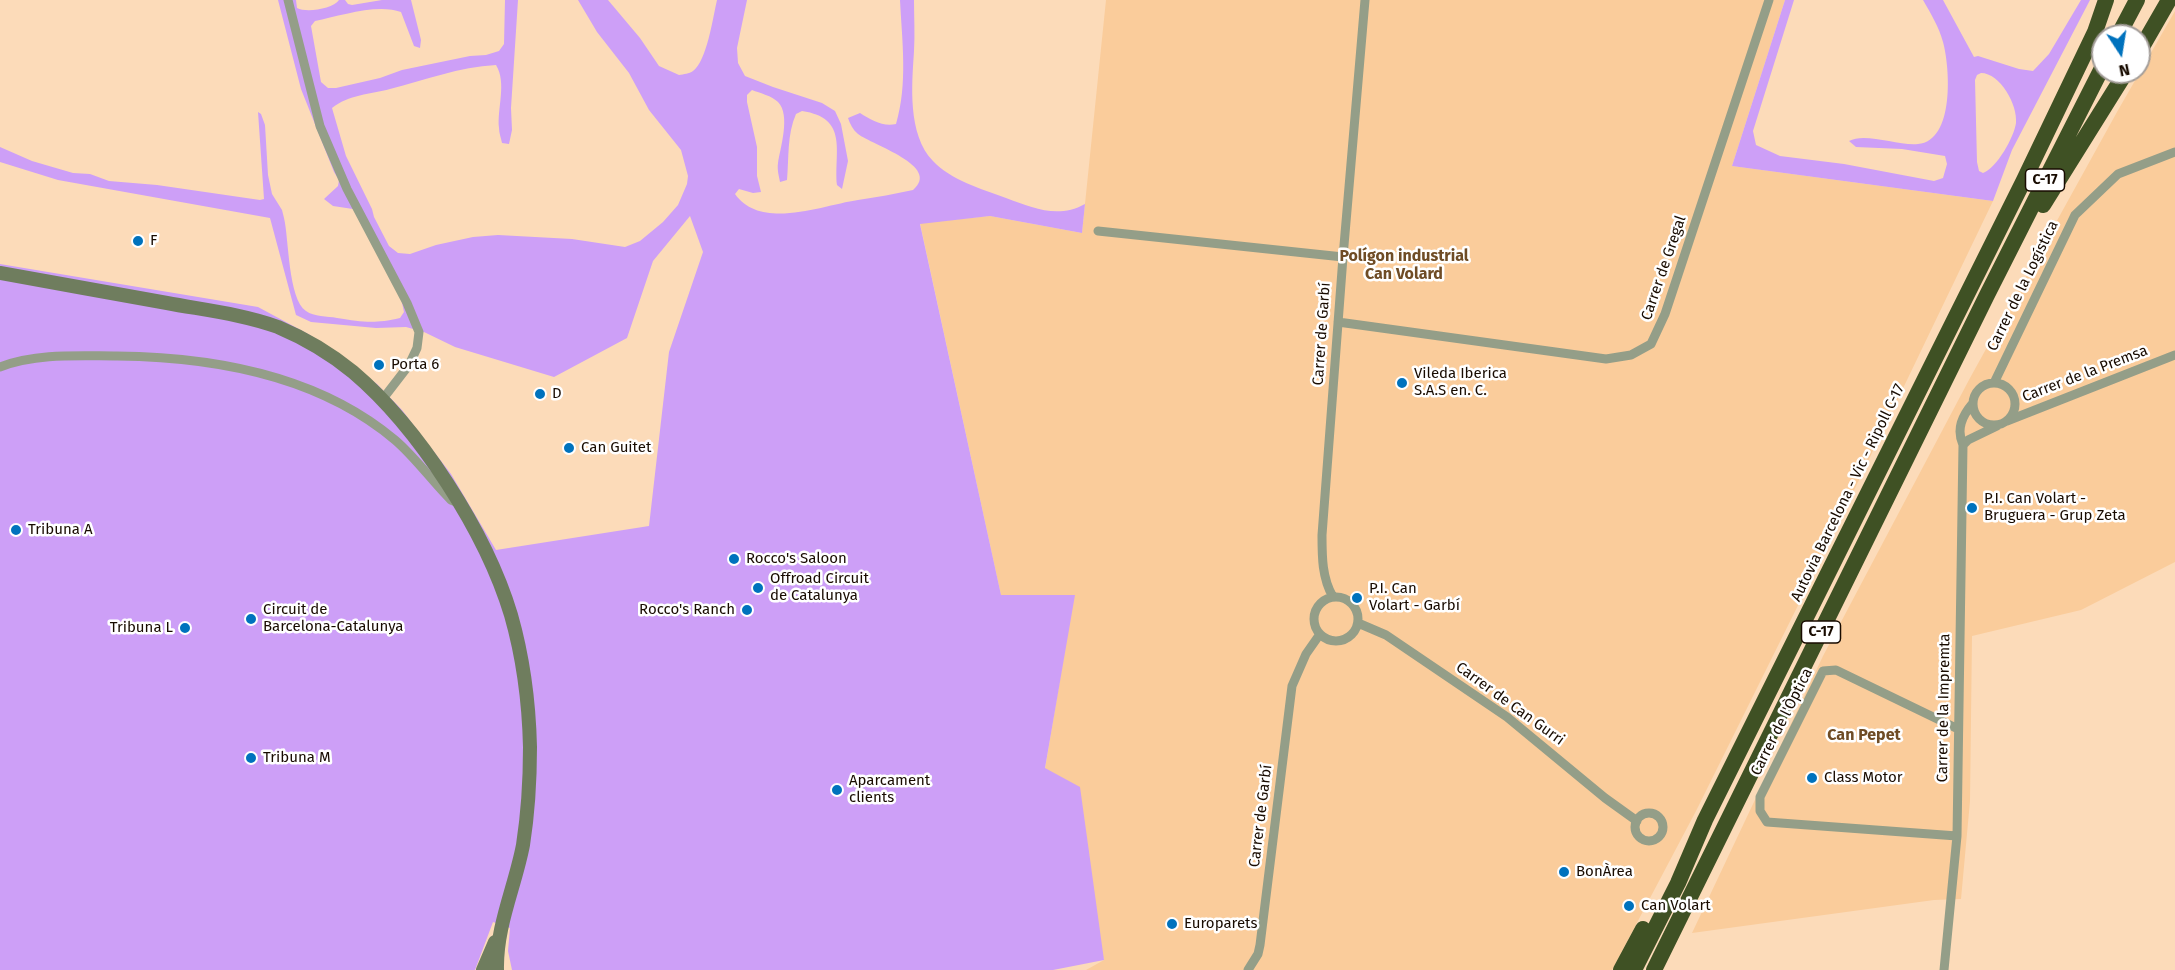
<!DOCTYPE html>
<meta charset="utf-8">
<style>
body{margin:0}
#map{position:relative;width:2175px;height:970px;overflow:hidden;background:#fcdbb9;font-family:"Fira Sans",sans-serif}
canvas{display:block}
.north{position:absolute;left:2091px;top:24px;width:60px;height:60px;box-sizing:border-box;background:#fff;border:2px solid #a39d99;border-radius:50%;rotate:168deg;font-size:16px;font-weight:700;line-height:24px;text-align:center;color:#180b00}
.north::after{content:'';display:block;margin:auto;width:21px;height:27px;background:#0072bd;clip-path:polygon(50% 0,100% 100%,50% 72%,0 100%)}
</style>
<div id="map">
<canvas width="2175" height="970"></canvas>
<div class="north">N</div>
</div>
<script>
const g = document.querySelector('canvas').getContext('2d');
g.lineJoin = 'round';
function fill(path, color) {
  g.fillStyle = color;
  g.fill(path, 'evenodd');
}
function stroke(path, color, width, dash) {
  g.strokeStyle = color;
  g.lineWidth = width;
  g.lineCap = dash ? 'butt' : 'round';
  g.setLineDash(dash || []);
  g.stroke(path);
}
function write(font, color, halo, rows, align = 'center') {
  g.font = font + ' "Fira Sans",sans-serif';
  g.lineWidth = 5;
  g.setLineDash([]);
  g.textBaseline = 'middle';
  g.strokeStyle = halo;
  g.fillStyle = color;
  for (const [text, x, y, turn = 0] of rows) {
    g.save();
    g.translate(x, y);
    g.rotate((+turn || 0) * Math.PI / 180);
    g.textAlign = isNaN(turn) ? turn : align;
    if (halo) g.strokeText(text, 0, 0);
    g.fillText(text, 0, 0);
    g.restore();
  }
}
const built = new Path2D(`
 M 1106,0 L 1785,0 L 1732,166 L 1993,201 L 1821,559 L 1696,811 L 1612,970 L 1086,970 L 1104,960 L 1045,769 L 1074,595 L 1001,595 L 920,223 L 990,216 L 1082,233 Z
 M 2175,11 L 2175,562 L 2081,610 L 1972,636 L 1970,801 L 1961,899 L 1934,900 L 1692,933 L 1823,656 L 1970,378 L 2117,112 Z`);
const green = new Path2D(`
 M 278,0 L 296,0 L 297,8 C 306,13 333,9 339,0 L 345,0 L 348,4 L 352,5 L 382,0 L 411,0 L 421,40 L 420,48 L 414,46 L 401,12 C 378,3 339,16 315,21 L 311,26 L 321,82 L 328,88 L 336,88 L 380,78 L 402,70 L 470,56 L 486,55 L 499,51 L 504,44 L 505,0 L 518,0 L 511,108 L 512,130 L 509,144 L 502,143 C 501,138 499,133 499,128 C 497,108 507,83 496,65 C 459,67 425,80 390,89 C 371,94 348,95 332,108 L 346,156 L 372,209 L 374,217 L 389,246 L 398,253 L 410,254 L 436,245 L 473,237 L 498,235 L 572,239 L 625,247 L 640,241 L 663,222 L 678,205 L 687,184 L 688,176 L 681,150 L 649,110 L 629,73 L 597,32 L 578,0 L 608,0 L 640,38 L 659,66 L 679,75 C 684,74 689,74 693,71 C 707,61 713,17 717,0 L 747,0 L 737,48 L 738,63 L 745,76 L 773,87 L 822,103 L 835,111 L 841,124 L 848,161 L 842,189 L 837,185 C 834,151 849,118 802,111 L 796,114 C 787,134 789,158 787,180 L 780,182 C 779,176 777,170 778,163 C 780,149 791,115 778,102 C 772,96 760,93 752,90 L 747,95 L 747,102 L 757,147 L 757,176 L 761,192 L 753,193 L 739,189 L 735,194 C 761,231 823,205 858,200 C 877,197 895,194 913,190 C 942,166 872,145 858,134 C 853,130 850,124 848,118 L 860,113 C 871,120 883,127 896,124 C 908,84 902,41 900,0 L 914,0 C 914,17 915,34 914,51 C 912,84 907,134 933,161 C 951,180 981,189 1006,198 C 1033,208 1058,219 1085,204 L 1082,233 L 990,216 L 920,224 L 1001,595 L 1075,595 L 1045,768 L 1080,787 L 1104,960 L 1053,970 L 512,970 L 508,951 L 510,928 L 493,922 L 475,970 L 0,970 L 0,264 L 258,307 L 310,335 L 377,384 L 402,410 L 451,474 L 496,550 L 649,526 L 669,352 L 703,252 L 690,216 L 653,261 L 627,338 L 554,377 L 455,347 L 424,332 L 406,327 L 376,328 L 311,322 L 296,315 L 270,218 L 58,180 L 0,162 L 0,147 L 32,161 L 73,173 L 90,174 L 109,181 L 157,185 L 260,200 L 264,199 L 258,112 L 261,114 L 265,125 L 268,175 L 272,194 L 282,210 L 284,218 C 289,239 288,299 306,311 C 314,317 327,316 337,318 C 363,322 374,324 400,318 L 404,312 L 401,298 L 353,209 L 333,206 L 324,199 L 338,186 L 339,180 L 334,172 L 301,89 Z
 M 1785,0 L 1794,0 L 1753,131 L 1756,145 L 1780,156 L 1844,164 L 1934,181 L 1943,178 L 1947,164 L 1945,156 L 1902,149 L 1856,147 L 1849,141 C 1865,132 1898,146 1918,144 C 1955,141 1950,67 1943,42 C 1939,27 1931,14 1923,0 L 1943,0 L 1974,57 L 1978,56 L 2019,69 L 2033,71 L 2049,54 L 2081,0 L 2090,0 L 2012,150 L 1993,201 L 1732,166 ZM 1981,73 C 2000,73 2018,105 2016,123 C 2014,137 1997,168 1983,173 L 1979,171 L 1977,162 L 1975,80 L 1977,75 Z`);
const street = new Path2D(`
 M 288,0 L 320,126 L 347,189 L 407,303 L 419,332 L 417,348 L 409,365 L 382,400
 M 1098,231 L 1343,257
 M 1338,322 L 1606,359 L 1631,355 L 1651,344 L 1665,314 L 1769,0
 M 0,367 C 37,353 78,356 117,356 C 215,357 318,375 395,440 C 415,457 432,481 451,500 L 456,502
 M 1994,383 L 2075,215 L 2118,174 L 2175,152
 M1973 404a21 21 0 1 1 42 0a21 21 0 1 1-42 0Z
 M 2007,421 L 2175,355
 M 1963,445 L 1968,440 L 1997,426
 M 1333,597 C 1322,578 1322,557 1322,535 L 1343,257 L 1365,0
 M1314 619a22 22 0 1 1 44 0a22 22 0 1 1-44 0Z
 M 1358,623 L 1386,635 L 1507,717 L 1605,798 L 1637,821
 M1635 827a14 14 0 1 1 28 0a14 14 0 1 1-28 0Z
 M 1957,836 L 1767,822 L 1760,811 L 1760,797 L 1823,671 L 1836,670 L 1958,729
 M 1248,970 L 1258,954 L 1260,945 L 1292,686 L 1306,654 L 1320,634
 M 1944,970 L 1957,836 L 1963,445 C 1956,429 1962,416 1973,403`);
const secondary = new Path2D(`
 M 0,273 C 56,283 111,293 167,303 C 204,310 242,314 278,327 C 304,338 331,354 353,372 C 419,428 486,532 511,615 C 523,657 529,704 530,747 C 530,779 528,813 523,845 C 515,887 496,926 497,970
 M 483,970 L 495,942`);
const highway = new Path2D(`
 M 2118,36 L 2137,0
 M 2139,52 L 2169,0
 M 2043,205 L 2126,72
 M 1621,970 L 1643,929
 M 1634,970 L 1678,883 L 1705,820 L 2024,180 L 2095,32 L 2106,0
 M 1654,970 L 1987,295 L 2103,66`);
const markers = [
 [138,241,6,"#0072bd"],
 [379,365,6,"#0072bd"],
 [1402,383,6,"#0072bd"],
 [540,394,6,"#0072bd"],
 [569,448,6,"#0072bd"],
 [1972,508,6,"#0072bd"],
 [16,530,6,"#0072bd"],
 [734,559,6,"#0072bd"],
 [758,588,6,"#0072bd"],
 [1357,598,6,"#0072bd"],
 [747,610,6,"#0072bd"],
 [251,619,6,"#0072bd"],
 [185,628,6,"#0072bd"],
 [251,758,6,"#0072bd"],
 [1812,778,6,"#0072bd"],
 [837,790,6,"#0072bd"],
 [1564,872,6,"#0072bd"],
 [1629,906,6,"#0072bd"],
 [1172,924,6,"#0072bd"]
];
const shields = [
 [2045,180,39],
 [1821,632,39]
];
const shieldNames = [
 ["C-17",2045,180],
 ["C-17",1821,632]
];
const poiNames = [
 ["F",150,241],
 ["Porta 6",391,365],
 ["Vileda Iberica",1414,374],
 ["S.A.S en. C.",1414,391],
 ["D",552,394],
 ["Can Guitet",581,448],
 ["P.I. Can Volart -",1984,499],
 ["Bruguera - Grup Zeta",1984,516],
 ["Tribuna A",28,530],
 ["Rocco's Saloon",746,559],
 ["Offroad Circuit",770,579],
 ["de Catalunya",770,596],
 ["P.I. Can",1369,589],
 ["Volart - Garbí",1369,606],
 ["Circuit de",263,610],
 ["Barcelona-Catalunya",263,627],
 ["Rocco's Ranch",735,610,"right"],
 ["Tribuna L",173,628,"right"],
 ["Tribuna M",263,758],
 ["Class Motor",1824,778],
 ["Aparcament",849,781],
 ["clients",849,798],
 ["BonÀrea",1576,872],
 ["Can Volart",1641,906],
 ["Europarets",1184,924]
];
const streetNames = [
 ["Carrer de Gregal",1664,268,-71],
 ["Carrer de la Logística",2023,286,-64],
 ["Carrer de Garbí",1322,334,-86],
 ["Carrer de la Premsa",2085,374,-21],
 ["Autovia Barcelona - Vic - Ripoll C-17",1848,493,-64],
 ["Carrer de Can Gurri",1510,704,36],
 ["Carrer de la Impremta",1944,708,-89],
 ["Carrer de l'Òptica",1782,722,-63],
 ["Carrer de Garbí",1261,816,-83]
];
const neighbourhoodNames = [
 ["Polígon industrial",1404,257],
 ["Can Volard",1404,275],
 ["Can Pepet",1864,736]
];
fill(built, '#facc9b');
fill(green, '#cd9ff7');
stroke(street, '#949e88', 9);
stroke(secondary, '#6f7d5e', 14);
stroke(highway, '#3f5124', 16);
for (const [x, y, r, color] of markers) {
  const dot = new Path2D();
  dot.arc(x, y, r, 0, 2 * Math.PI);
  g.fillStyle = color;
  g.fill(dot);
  stroke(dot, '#fff', 2);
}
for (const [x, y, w] of shields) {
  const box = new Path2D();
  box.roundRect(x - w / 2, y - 11, w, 22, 4.5);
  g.fillStyle = '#fff';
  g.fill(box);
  stroke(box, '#180b00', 1.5);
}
write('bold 14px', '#180b00', null, shieldNames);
write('15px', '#180b00', '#fff', poiNames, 'left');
write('15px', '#180b00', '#fff', streetNames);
write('bold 16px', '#6f4c25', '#fff', neighbourhoodNames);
</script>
